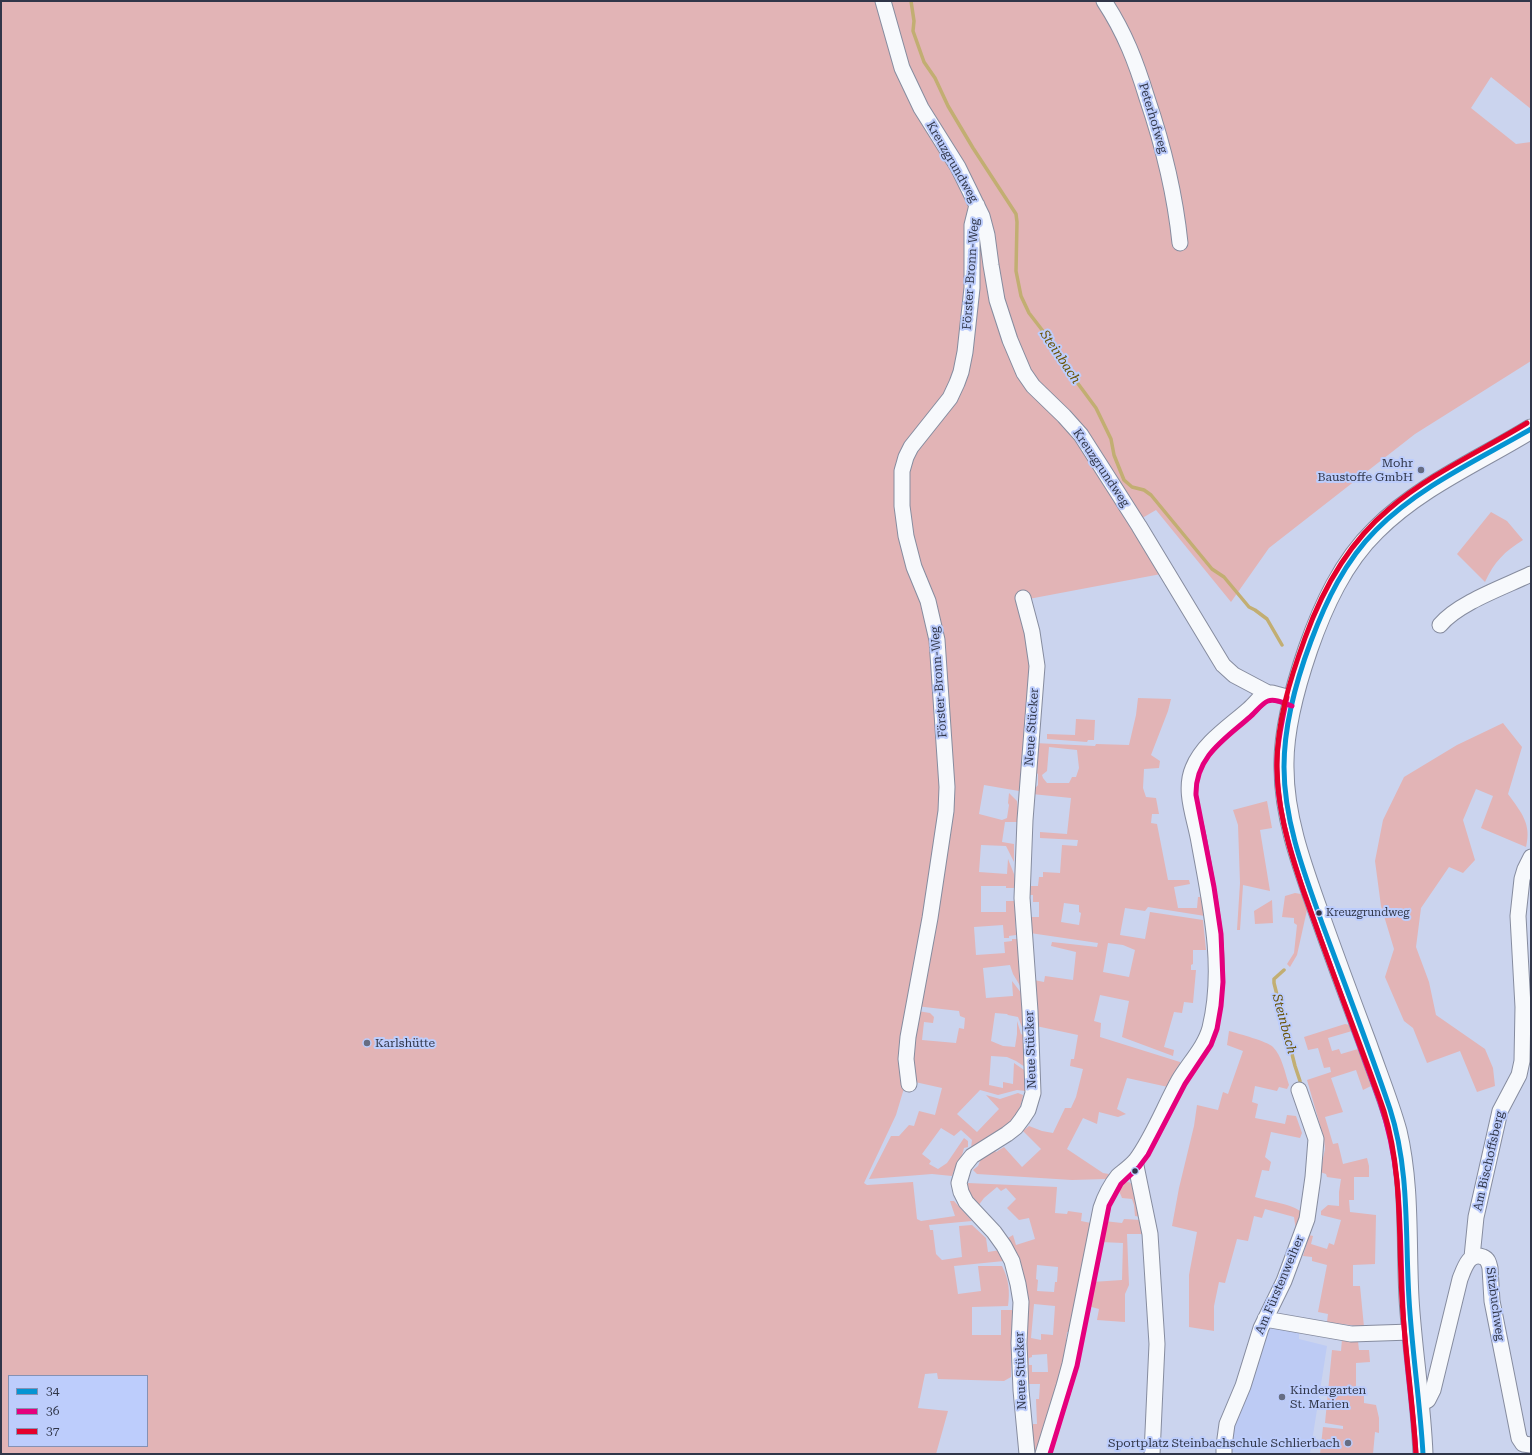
<!DOCTYPE html>
<meta charset="utf-8">
<style>
body{margin:0}
#map{position:relative;width:1532px;height:1455px;overflow:hidden;background:#cbd4ee;font-family:"Roboto Serif",serif}
canvas{display:block}
.frame{position:absolute;inset:0;border:2px solid #303649;pointer-events:none}
.legend{position:absolute;left:8px;top:1375px;width:140px;height:72px;box-sizing:border-box;background:#bdcdfc;border:1px solid #8591b4;margin:0;padding:5px 7px;list-style:none;font-size:12px;color:#303649}
.legend li{display:flex;align-items:center;gap:8px;height:20px}
.legend b{width:20px;border:1px solid #8591b4}
</style>
<div id="map">
<canvas width="1532" height="1455"></canvas>
<div class="frame"></div>
<ul class="legend">
<li><b style="height:5px;background:#0594d3"></b>34</li>
<li><b style="height:5px;background:#e5007d"></b>36</li>
<li><b style="height:5px;background:#e4002b"></b>37</li>
</ul>
</div>
<script>
const g = document.querySelector('canvas').getContext('2d');
g.lineJoin = 'round';
function fill(path, color) {
  g.fillStyle = color;
  g.fill(path, 'evenodd');
}
function stroke(path, color, width, dash) {
  g.strokeStyle = color;
  g.lineWidth = width;
  g.lineCap = dash ? 'butt' : 'round';
  g.setLineDash(dash || []);
  g.stroke(path);
}
function write(font, color, halo, rows, align = 'center') {
  g.font = font + ' "Roboto Serif",serif';
  g.lineWidth = 4;
  g.setLineDash([]);
  g.textBaseline = 'middle';
  g.strokeStyle = halo;
  g.fillStyle = color;
  for (const [text, x, y, turn = 0] of rows) {
    g.save();
    g.translate(x, y);
    g.rotate((+turn || 0) * Math.PI / 180);
    g.textAlign = isNaN(turn) ? turn : align;
    if (halo) g.strokeText(text, 0, 0);
    g.fillText(text, 0, 0);
    g.restore();
  }
}
const built = new Path2D(`
 M 1271,1328 L 1299,1332 L 1299,1339 L 1327,1346 L 1310,1454 L 1248,1454 L 1231,1452 L 1234,1429 L 1238,1410 L 1267,1331 Z`);
const green = new Path2D(`
 M 1,1 L 1531,1 L 1531,109 L 1491,77 L 1471,108 L 1516,144 L 1531,142 L 1531,361 L 1415,434 L 1269,548 L 1231,602 L 1156,510 L 1132,524 L 1161,574 L 1018,601 L 1033,667 L 1019,791 L 984,785 L 979,814 L 1002,820 L 1007,818 L 1009,805 L 1008,803 L 1009,793 L 1017,801 L 1018,811 L 1017,822 L 1005,822 L 1002,842 L 1014,844 L 1014,862 L 1006,846 L 981,845 L 979,872 L 1007,874 L 1008,859 L 1014,874 L 1016,888 L 1006,888 L 1006,886 L 981,886 L 981,912 L 1006,912 L 1006,901 L 1016,901 L 1017,914 L 1015,915 L 1016,935 L 1009,936 L 1009,938 L 1004,938 L 1003,925 L 974,927 L 976,955 L 1005,953 L 1004,942 L 1012,941 L 1012,939 L 1019,939 L 1023,988 L 1022,989 L 1013,974 L 1010,965 L 983,968 L 986,998 L 1013,996 L 1012,981 L 1022,994 L 1022,1006 L 1025,1015 L 1025,1032 L 1024,1032 L 1018,1017 L 1008,1015 L 1007,1014 L 995,1013 L 991,1041 L 1003,1046 L 1015,1047 L 1017,1034 L 1017,1021 L 1021,1034 L 1025,1036 L 1025,1055 L 1028,1060 L 1028,1069 L 1016,1061 L 1007,1057 L 991,1056 L 989,1085 L 1003,1088 L 1003,1082 L 1013,1084 L 1014,1063 L 1027,1072 L 1025,1091 L 1017,1090 L 998,1095 L 980,1090 L 957,1114 L 977,1132 L 999,1109 L 986,1095 L 1000,1099 L 1018,1093 L 1023,1095 C 1019,1127 988,1135 966,1154 L 967,1152 L 971,1148 L 972,1140 L 961,1130 L 954,1136 L 941,1128 L 922,1154 L 931,1161 L 929,1164 L 938,1169 L 947,1163 L 964,1138 L 968,1141 L 968,1147 L 964,1148 C 962,1159 955,1166 952,1176 L 932,1174 L 869,1179 L 891,1136 L 899,1136 L 909,1125 L 914,1126 L 919,1111 L 935,1115 L 942,1088 L 915,1082 L 909,1058 L 910,1039 L 918,1011 L 930,1013 L 934,1017 L 933,1023 L 924,1022 L 922,1040 L 956,1043 L 959,1028 L 964,1029 L 965,1018 L 960,1016 L 959,1011 L 916,1006 L 925,965 L 919,963 L 904,1043 L 905,1085 L 896,1115 L 864,1183 L 867,1185 L 913,1182 L 917,1219 L 921,1221 L 955,1216 L 950,1201 L 954,1201 L 972,1221 L 929,1225 L 930,1230 L 933,1230 L 936,1254 L 942,1260 L 962,1257 L 959,1226 L 972,1225 L 986,1238 L 988,1252 L 1000,1250 L 1004,1261 L 954,1266 L 958,1294 L 981,1291 L 978,1266 L 1002,1266 C 1009,1279 1010,1292 1008,1306 L 972,1307 L 972,1335 L 1001,1335 L 1001,1310 L 1012,1310 L 1011,1377 L 1004,1381 L 938,1379 L 937,1373 L 925,1374 L 918,1408 L 948,1411 L 936,1454 L 1,1454 ZM 9,1376 L 147,1376 L 147,1446 L 9,1446 Z
 M 1491,512 L 1507,521 L 1523,540 C 1505,551 1494,562 1485,582 L 1457,554 Z
 M 1138,698 L 1171,699 L 1168,711 L 1151,755 L 1160,761 L 1159,768 L 1144,769 L 1143,788 L 1146,797 L 1156,798 L 1159,814 L 1152,814 L 1151,823 L 1157,824 L 1168,880 L 1189,880 L 1190,884 L 1174,887 L 1178,908 L 1197,908 L 1198,897 L 1202,897 L 1205,916 L 1148,907 L 1145,911 L 1125,908 L 1120,935 L 1145,939 L 1150,912 L 1203,920 L 1206,950 L 1193,950 L 1193,964 L 1191,965 L 1191,970 L 1196,970 L 1193,1003 L 1184,1002 L 1182,1013 L 1174,1012 L 1164,1047 L 1174,1050 L 1173,1056 L 1122,1037 L 1129,1001 L 1100,995 L 1094,1021 L 1101,1023 L 1100,1037 L 1180,1062 L 1182,1067 L 1168,1087 L 1127,1078 L 1117,1109 L 1126,1114 L 1118,1117 L 1099,1112 L 1097,1124 L 1083,1118 L 1067,1149 L 1103,1173 L 1109,1174 L 1106,1179 L 1072,1180 L 977,1174 L 973,1170 L 978,1166 L 981,1159 L 994,1150 L 996,1152 L 1004,1147 L 1022,1167 L 1041,1149 L 1023,1131 L 1029,1126 L 1042,1131 L 1053,1133 L 1065,1108 L 1071,1108 L 1076,1097 L 1083,1069 L 1070,1066 L 1071,1059 L 1074,1059 L 1078,1035 L 1036,1026 L 1034,980 L 1044,982 L 1045,976 L 1073,980 L 1076,952 L 1051,946 L 1052,942 L 1097,947 L 1098,943 L 1030,933 L 1028,917 L 1039,917 L 1039,902 L 1033,902 L 1033,895 L 1029,895 L 1030,886 L 1038,886 L 1039,877 L 1043,877 L 1043,872 L 1060,873 L 1062,845 L 1077,846 L 1078,840 L 1040,838 L 1040,832 L 1067,834 L 1071,798 L 1032,794 L 1033,791 L 1038,785 L 1038,774 L 1033,770 L 1035,743 L 1095,746 L 1096,744 L 1129,745 L 1136,715 ZM 1049,747 L 1077,750 L 1079,768 L 1076,777 L 1072,777 L 1069,783 L 1047,783 L 1043,778 L 1042,775 L 1047,771 ZM 1064,903 L 1079,905 L 1079,912 L 1081,913 L 1079,925 L 1061,922 ZM 1108,943 L 1123,945 L 1135,950 L 1129,977 L 1103,972 Z
 M 1076,719 L 1095,720 L 1094,740 L 1088,740 L 1087,742 L 1047,739 L 1047,734 L 1075,735 Z
 M 1503,723 L 1522,747 L 1508,794 C 1521,812 1532,824 1526,847 L 1481,828 L 1493,796 L 1476,789 L 1463,820 L 1475,860 L 1463,873 L 1449,867 L 1421,908 L 1416,947 L 1429,982 L 1436,1015 L 1485,1049 L 1493,1068 L 1495,1086 L 1477,1092 L 1460,1051 L 1427,1063 L 1413,1028 L 1404,1021 L 1385,977 L 1394,949 L 1381,906 L 1375,861 L 1383,820 L 1404,777 L 1457,745 Z
 M 1267,801 L 1272,828 L 1260,830 L 1270,891 L 1243,885 L 1240,930 L 1237,930 L 1240,883 L 1238,825 L 1233,810 Z
 M 1295,893 L 1301,894 L 1307,910 L 1297,955 L 1290,967 L 1287,964 L 1294,953 L 1297,925 L 1294,923 L 1294,918 L 1282,917 L 1285,896 Z
 M 1272,900 L 1273,923 L 1255,924 L 1254,911 Z
 M 1345,1024 L 1350,1025 L 1352,1031 L 1328,1038 L 1332,1051 L 1339,1049 L 1341,1054 L 1358,1049 L 1371,1086 L 1363,1090 L 1356,1070 L 1331,1078 L 1343,1112 L 1325,1117 L 1333,1144 L 1338,1143 L 1343,1164 L 1367,1158 L 1369,1166 L 1369,1177 L 1354,1177 L 1354,1200 L 1349,1200 L 1350,1212 L 1376,1215 L 1375,1264 L 1353,1265 L 1353,1286 L 1360,1286 L 1364,1327 L 1327,1322 L 1328,1314 L 1318,1312 L 1327,1265 L 1312,1261 L 1312,1257 L 1303,1256 L 1309,1235 L 1313,1236 L 1311,1244 L 1327,1249 L 1329,1243 L 1334,1245 L 1341,1220 L 1321,1215 L 1321,1211 L 1328,1205 L 1339,1206 L 1339,1192 L 1341,1179 L 1327,1177 L 1326,1174 L 1320,1172 L 1325,1149 L 1324,1139 L 1307,1080 L 1331,1072 L 1330,1067 L 1324,1068 L 1318,1048 L 1308,1050 L 1304,1037 Z
 M 1229,1031 C 1239,1034 1267,1041 1273,1047 C 1282,1056 1285,1073 1289,1085 L 1287,1089 L 1279,1087 L 1277,1091 L 1255,1086 L 1252,1102 L 1258,1104 L 1255,1118 L 1285,1124 L 1287,1115 L 1296,1116 L 1302,1133 L 1300,1138 L 1271,1132 L 1265,1157 L 1271,1162 L 1269,1171 L 1262,1170 L 1255,1197 C 1268,1201 1293,1204 1303,1213 L 1296,1231 L 1294,1217 L 1265,1209 L 1262,1218 L 1254,1216 L 1248,1241 L 1237,1239 L 1225,1283 L 1219,1282 L 1214,1306 L 1214,1331 L 1189,1327 L 1189,1275 L 1197,1232 L 1172,1226 L 1179,1188 L 1194,1126 L 1197,1105 L 1218,1110 L 1223,1092 L 1228,1094 L 1243,1051 L 1227,1045 Z
 M 1129,1182 L 1134,1186 L 1141,1217 L 1135,1216 L 1134,1205 L 1132,1199 L 1122,1198 L 1117,1186 L 1122,1183 Z
 M 968,1183 L 1057,1187 L 1055,1213 L 1067,1214 L 1068,1211 L 1082,1213 L 1081,1221 L 1091,1223 L 1071,1332 L 1067,1332 L 1066,1341 L 1068,1344 L 1046,1422 L 1043,1425 L 1042,1435 L 1037,1453 L 1032,1452 L 1033,1424 L 1037,1424 L 1036,1399 L 1039,1399 L 1040,1384 L 1027,1384 L 1025,1352 L 1028,1302 L 1026,1285 L 1019,1259 L 1008,1238 L 1013,1235 L 1016,1245 L 1035,1239 L 1029,1218 L 1019,1220 L 1007,1208 L 1016,1199 L 1006,1188 L 1001,1191 L 997,1187 L 984,1198 L 978,1206 L 968,1191 ZM 1037,1265 L 1058,1267 L 1057,1282 L 1055,1282 L 1054,1292 L 1037,1291 L 1038,1280 L 1036,1279 ZM 1034,1304 L 1055,1306 L 1053,1335 L 1041,1334 L 1041,1340 L 1031,1338 ZM 1047,1354 L 1048,1372 L 1032,1372 L 1032,1365 L 1029,1365 L 1029,1358 L 1032,1357 L 1032,1355 Z
 M 1124,1219 L 1142,1220 L 1144,1234 L 1127,1234 L 1129,1285 L 1125,1294 L 1125,1322 L 1097,1320 L 1099,1309 L 1088,1306 L 1092,1282 L 1122,1280 L 1123,1243 L 1101,1242 L 1104,1221 L 1122,1223 Z
 M 1342,1339 L 1358,1341 L 1359,1350 L 1369,1350 L 1370,1362 L 1356,1363 L 1356,1393 L 1364,1394 L 1364,1403 L 1376,1405 L 1379,1418 L 1379,1433 L 1375,1432 L 1373,1454 L 1320,1454 L 1323,1427 L 1343,1429 L 1343,1426 L 1325,1423 L 1332,1350 L 1341,1351 Z`);
const stream = new Path2D(`
 M 911,1 L 914,21 L 913,31 L 924,62 L 935,78 L 948,106 L 973,148 L 1016,214 L 1017,222 L 1016,271 L 1021,296 L 1029,313 L 1056,348 L 1068,371 L 1079,385 L 1096,408 L 1111,439 L 1114,455 L 1124,480 L 1132,487 L 1144,490 L 1151,495 L 1212,569 L 1224,577 L 1249,607 L 1255,610 L 1267,619 L 1282,645
 M 1284,970 L 1274,979 L 1274,983 L 1295,1066 L 1300,1081`);
const minor = new Path2D(`
 M 883,1 L 902,68 L 921,108 L 958,167 L 982,216 L 987,235 L 991,265 L 997,300 L 1010,340 L 1024,373 L 1033,386 L 1064,416 L 1081,435 L 1139,526 L 1223,665 L 1234,675 L 1268,693
 M 1104,1 C 1125,33 1136,62 1147,98 C 1163,145 1175,194 1180,243
 M 1023,598 L 1032,632 L 1037,666 L 1025,820 L 1022,898 L 1030,1011 L 1033,1093 L 1028,1110 L 1022,1119 L 1016,1127 L 1007,1134 L 972,1156 L 964,1166 L 959,1183 L 961,1192 L 966,1202 L 994,1232 L 1004,1246 L 1012,1261 L 1018,1284 L 1021,1302 L 1019,1343 L 1021,1390 L 1027,1454
 M 1440,625 C 1458,603 1504,587 1531,574
 M 909,1084 L 906,1059 L 908,1037 L 930,918 L 946,811 L 947,787 L 937,640 L 928,601 L 914,567 L 906,536 L 902,506 L 902,471 L 906,457 L 911,447 L 950,398 L 957,383 L 961,372 L 965,352 L 972,288 L 972,225 L 977,205
 M 1135,1161 L 1150,1234 L 1157,1344 L 1152,1454
 M 1472,1257 L 1476,1217 L 1500,1111 L 1519,1075 L 1522,1061 L 1523,1007 L 1518,916 L 1522,879 L 1525,869 L 1531,857
 M 1265,1319 L 1351,1334 L 1411,1332
 M 1419,1405 L 1428,1400 L 1433,1390 L 1460,1279 C 1464,1269 1469,1251 1483,1257 C 1488,1259 1489,1263 1490,1268 L 1492,1301 L 1519,1438 L 1523,1444 L 1531,1445
 M 1043,1454 L 1064,1386 L 1070,1364 L 1101,1208 C 1105,1196 1110,1186 1118,1176 C 1124,1171 1131,1166 1136,1160 C 1153,1137 1165,1105 1179,1080 C 1189,1063 1205,1047 1210,1028 C 1225,966 1210,903 1199,842 C 1195,818 1183,791 1193,768 C 1203,743 1230,726 1249,709 C 1254,705 1258,699 1264,694 L 1272,693 L 1294,699
 M 1224,1454 L 1224,1446 L 1227,1424 L 1243,1386 L 1261,1328 L 1284,1281 L 1307,1219 L 1313,1177 L 1316,1139 L 1299,1090`);
const major = new Path2D(`
 M 1423,1454 C 1421,1402 1412,1350 1409,1298 C 1406,1243 1410,1186 1397,1131 C 1389,1102 1377,1073 1367,1044 C 1350,999 1333,953 1317,908 C 1301,863 1284,816 1284,768 C 1283,732 1296,684 1308,649 C 1323,606 1343,562 1376,530 C 1420,486 1479,461 1531,429`);
const bus1 = new Path2D(`
 M 1423,1454 C 1420,1402 1412,1351 1409,1299 C 1405,1235 1410,1171 1390,1109 C 1369,1047 1345,985 1322,923 C 1304,873 1284,821 1284,767 C 1284,724 1296,681 1311,641 C 1326,601 1345,561 1376,530 C 1420,486 1478,460 1531,429`);
const bus2 = new Path2D(`
 M 1287,697 C 1283,717 1278,738 1277,758 C 1275,804 1290,850 1304,893 L 1380,1102 C 1404,1173 1399,1236 1403,1309 C 1405,1357 1413,1406 1416,1454
 M 1050,1454 L 1077,1366 L 1109,1206 L 1121,1184 L 1139,1167 L 1148,1155 L 1185,1084 L 1211,1045 L 1217,1029 L 1221,1006 L 1223,982 L 1221,934 L 1214,887 L 1196,795 C 1195,757 1225,739 1250,717 C 1255,713 1262,703 1268,701 C 1275,698 1286,704 1292,706`);
const bus3 = new Path2D(`
 M 1416,1454 C 1413,1402 1405,1351 1402,1299 C 1398,1236 1403,1173 1384,1111 C 1362,1048 1337,986 1315,923 C 1297,873 1278,823 1277,769 C 1276,724 1290,679 1305,638 C 1323,588 1348,543 1389,509 C 1430,474 1481,451 1527,423`);
const markers = [
 [1421,470,4,"#666d83"],
 [1319,913,3.5,"#303649"],
 [367,1043,4,"#666d83"],
 [1135,1171,3.5,"#303649"],
 [1282,1397,4,"#666d83"],
 [1348,1443,4,"#666d83"]
];
const busNames = [
 ["Kreuzgrundweg",1326,913]
];
const streetNames = [
 ["Peterhofweg",1153,118,73],
 ["Kreuzgrundweg",952,162,60],
 ["Förster-Bronn-Weg",971,274,-86],
 ["Kreuzgrundweg",1101,468,56],
 ["Förster-Bronn-Weg",939,682,-94],
 ["Neue Stücker",1032,727,-86],
 ["Neue Stücker",1031,1050,-92],
 ["Am Bischoffsberg",1489,1161,-77],
 ["Am Fürstenweiher",1280,1285,-67],
 ["Sitzbuchweg",1495,1304,82],
 ["Neue Stücker",1021,1371,-92]
];
const poiNames = [
 ["Mohr",1413,463],
 ["Baustoffe GmbH",1413,477],
 ["Karlshütte",375,1043,"left"],
 ["Kindergarten",1290,1390,"left"],
 ["St. Marien",1290,1404,"left"],
 ["Sportplatz Steinbachschule Schlierbach",1340,1443]
];
const waterNames = [
 ["Steinbach",1060,357,56],
 ["Steinbach",1284,1024,75]
];
fill(built, '#bdcbf4');
fill(green, '#e2b4b6');
stroke(stream, '#c2ae72', 3.5);
stroke(minor, '#868c9f', 17);
stroke(major, '#868c9f', 21);
stroke(minor, '#f7f9fc', 15);
stroke(major, '#f7f9fc', 19);
stroke(bus1, '#0594d3', 5);
stroke(bus2, '#e5007d', 5);
stroke(bus3, '#e4002b', 5);
for (const [x, y, r, color] of markers) {
  const dot = new Path2D();
  dot.arc(x, y, r, 0, 2 * Math.PI);
  g.fillStyle = color;
  g.fill(dot);
  stroke(dot, '#bdcdfc', 1.5);
}
write('11px', '#303649', '#bdcdfc', busNames, 'left');
write('12px', '#303649', '#bdcdfc', streetNames);
write('12px', '#303649', '#bdcdfc', poiNames, 'right');
write('italic 13px', '#685204', '#bdcdfc', waterNames);
</script>
